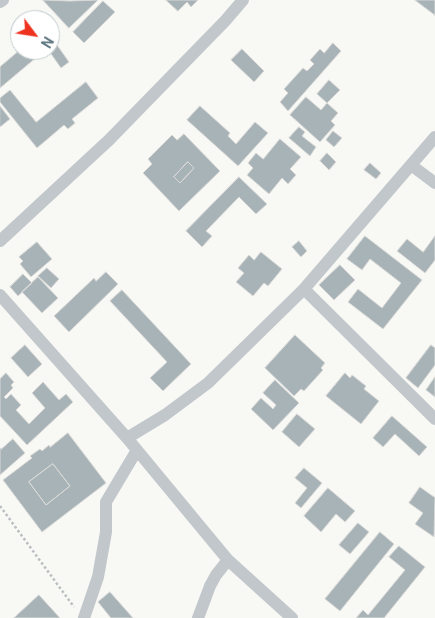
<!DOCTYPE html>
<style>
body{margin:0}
#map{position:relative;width:435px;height:618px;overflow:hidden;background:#f8f8f5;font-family:Roboto,sans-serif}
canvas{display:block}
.north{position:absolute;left:10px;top:10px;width:50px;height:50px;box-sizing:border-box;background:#fff;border:1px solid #c0c9cd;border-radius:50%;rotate:121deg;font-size:14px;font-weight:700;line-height:20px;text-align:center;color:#617982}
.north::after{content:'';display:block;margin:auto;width:18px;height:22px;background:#ee3220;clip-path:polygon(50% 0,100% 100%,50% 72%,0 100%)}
</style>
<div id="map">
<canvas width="435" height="618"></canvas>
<div class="north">N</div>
</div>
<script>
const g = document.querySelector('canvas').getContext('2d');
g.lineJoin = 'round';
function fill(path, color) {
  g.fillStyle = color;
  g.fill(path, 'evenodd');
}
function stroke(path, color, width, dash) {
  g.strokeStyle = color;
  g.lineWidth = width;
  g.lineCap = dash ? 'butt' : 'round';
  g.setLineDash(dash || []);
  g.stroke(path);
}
const building = new Path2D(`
 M 43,0 L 70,1 L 98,0 L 69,28 Z
 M 166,0 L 198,0 L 191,7 L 187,2 L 178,11 Z
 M 415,0 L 435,0 L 435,15 Z
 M 103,1 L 115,12 L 84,43 L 73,32 Z
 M 333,43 L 341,51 L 288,111 L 280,102 L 288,93 L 284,89 L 303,68 L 307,71 L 314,64 L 310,60 L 320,49 L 324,53 Z
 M 57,45 L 69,62 L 61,68 L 49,51 Z
 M 242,49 L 264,71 L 254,82 L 231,60 Z
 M 20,50 L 43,50 L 44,51 L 0,88 L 0,67 Z
 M 329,80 L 340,90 L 327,103 L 317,94 Z
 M 86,82 L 98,98 L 72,119 L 75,123 L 68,129 L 64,125 L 37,148 L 0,102 L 0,98 L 10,90 L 36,122 Z
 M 306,97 L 321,110 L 327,103 L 338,113 L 331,121 L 335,125 L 320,142 L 290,115 Z
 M 0,106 L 10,119 L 0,127 Z
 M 200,106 L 230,133 L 228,136 L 236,144 L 255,122 L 268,133 L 238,166 L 187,120 Z
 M 299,127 L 305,132 L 302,136 L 316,147 L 310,156 L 289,138 Z
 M 333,131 L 342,138 L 334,147 L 326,140 Z
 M 184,134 L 220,171 L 179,211 L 143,173 L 152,164 L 148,159 L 172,135 L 177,140 ZM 188,162 L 194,168 L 180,183 L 174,177 Z
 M 280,139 L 301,157 L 290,169 L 296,175 L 288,184 L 282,178 L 269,194 L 247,175 L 253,168 L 248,163 L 256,153 L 263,159 Z
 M 327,153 L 336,162 L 329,170 L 320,161 Z
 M 188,162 L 194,168 L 180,183 L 174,177 Z
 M 370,163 L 381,173 L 376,179 L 364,170 Z
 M 239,177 L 267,204 L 256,214 L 239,197 L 206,231 L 212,236 L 202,247 L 186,231 Z
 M 365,236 L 422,280 L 383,329 L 348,302 L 358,289 L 382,308 L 401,283 L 370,259 L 362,270 L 347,259 Z
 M 435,236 L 435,260 L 425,273 L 397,251 L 407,239 L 423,252 Z
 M 299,241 L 307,251 L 301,257 L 292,247 Z
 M 37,242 L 52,259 L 31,277 L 20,264 L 23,261 L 19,257 Z
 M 261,252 L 282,269 L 268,286 L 264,283 L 253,296 L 236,282 L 244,273 L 238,268 L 249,255 L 254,260 Z
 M 340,265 L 355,280 L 334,300 L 319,285 Z
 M 47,268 L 59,279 L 51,288 L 38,276 Z
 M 106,272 L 118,284 L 69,332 L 54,316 L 94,278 L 96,281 Z
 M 23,274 L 32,283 L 18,296 L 10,287 Z
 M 38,277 L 58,298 L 42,313 L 22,292 Z
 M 122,290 L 191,364 L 163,391 L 150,378 L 167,362 L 110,301 Z
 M 295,335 L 325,363 L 321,368 L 323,370 L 304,391 L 301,389 L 294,396 L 265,368 Z
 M 25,345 L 42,364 L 28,377 L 11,358 Z
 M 431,345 L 435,348 L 435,365 L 418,388 L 406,378 Z
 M 6,373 L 14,382 L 11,385 L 13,388 L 4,397 L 6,399 L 11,394 L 21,405 L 16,410 L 29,424 L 45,408 L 32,393 L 43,382 L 59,400 L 66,394 L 73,402 L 27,445 L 0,416 L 0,379 Z
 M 345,373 L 350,378 L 352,375 L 366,386 L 364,389 L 379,401 L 361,424 L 326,396 Z
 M 435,377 L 435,397 L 426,390 Z
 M 275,380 L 299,403 L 273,430 L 251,409 L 261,398 L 273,409 L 276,405 L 263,393 Z
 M 297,414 L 315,429 L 299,447 L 282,432 Z
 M 392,416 L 427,447 L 419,456 L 395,434 L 383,447 L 373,438 Z
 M 68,433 L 106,483 L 42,532 L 3,480 L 32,458 L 30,456 L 40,449 L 42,451 L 49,445 L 50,447 ZM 53,464 L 70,486 L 46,505 L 29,482 Z
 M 13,439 L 25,453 L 0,475 L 0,448 L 1,449 Z
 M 53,464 L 70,486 L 46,505 L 29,482 Z
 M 304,468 L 322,483 L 301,508 L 295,503 L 307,488 L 295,478 Z
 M 420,487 L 434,497 L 435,497 L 434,537 L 415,524 L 423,513 L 409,503 Z
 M 328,488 L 355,511 L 345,522 L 336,514 L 321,532 L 304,516 Z
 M 358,523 L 369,532 L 350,554 L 339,545 Z
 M 380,532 L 394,544 L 340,611 L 325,599 Z
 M 399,546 L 425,567 L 384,618 L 356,618 L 363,610 L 368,615 L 405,570 L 389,557 Z
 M 110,592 L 133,618 L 111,618 L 98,602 Z
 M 39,595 L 60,618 L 14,618 Z`);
const path = new Path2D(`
 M 0,506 L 74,607`);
const minor = new Path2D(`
 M 0,2 L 3,0
 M 411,165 L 435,183
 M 0,241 L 109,140 L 225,21 L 243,0
 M 304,289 L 435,419
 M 0,295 L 127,438 L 165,415 L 208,383 L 304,289 L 435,137
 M 127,438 L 228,560 L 292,618
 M 84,618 L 98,577 L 106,532 L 106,502 L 137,450
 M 198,618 L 210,586 L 216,575 L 228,560`);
fill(building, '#a7b3b7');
stroke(building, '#dad9d7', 1);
stroke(path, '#b9bec0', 2.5, [2.5, 2.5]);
stroke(minor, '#c1c7ca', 12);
</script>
